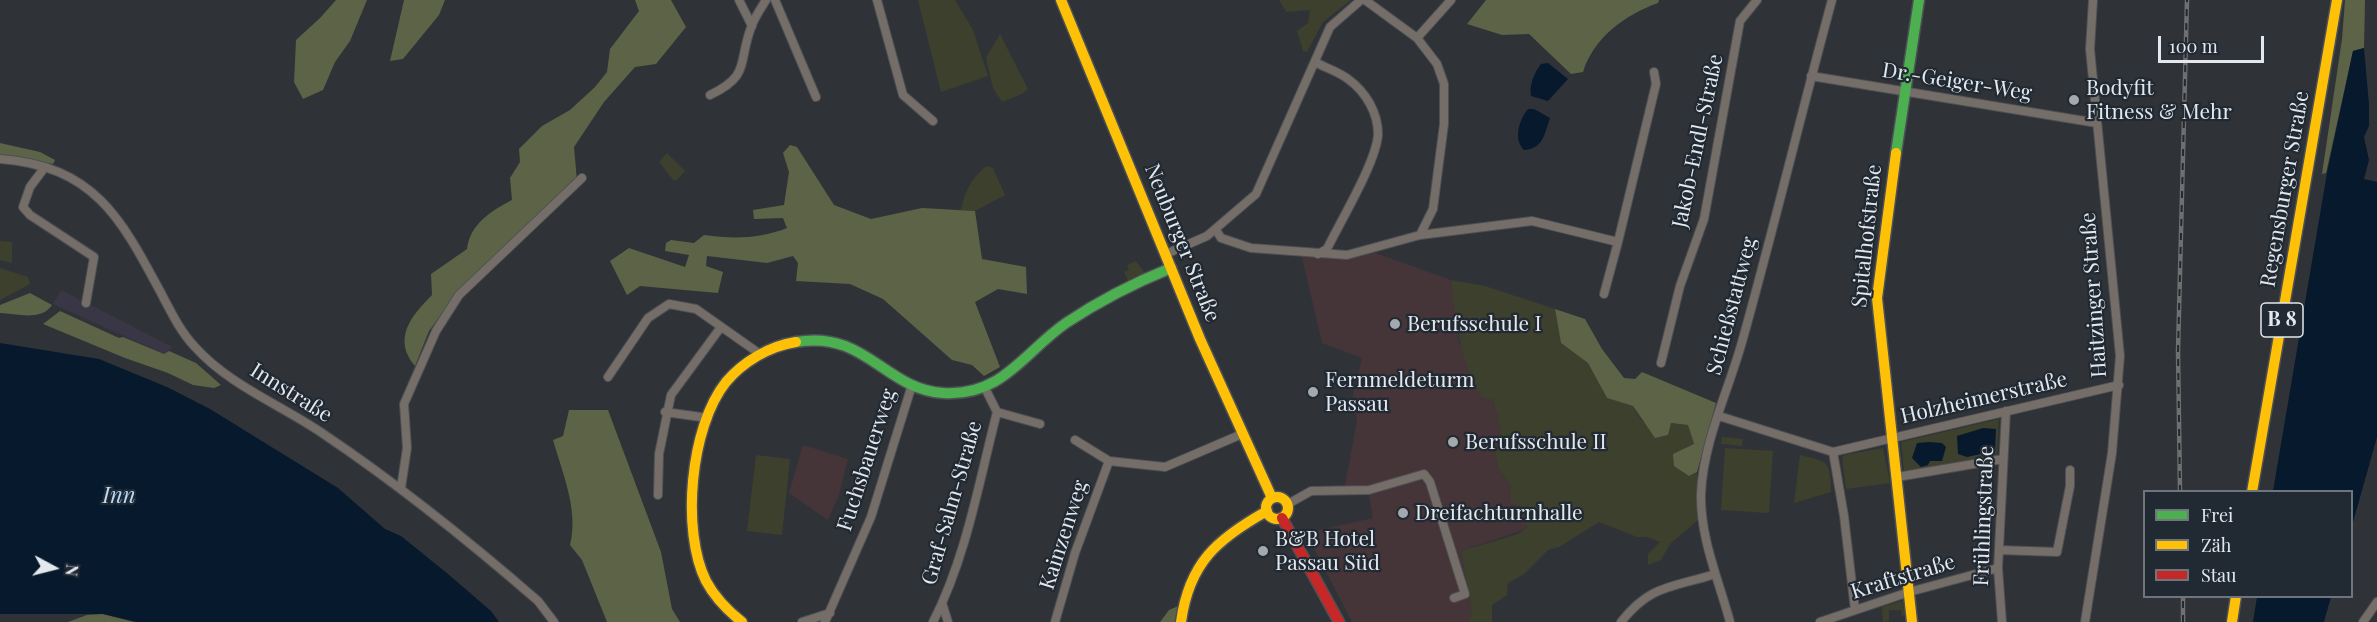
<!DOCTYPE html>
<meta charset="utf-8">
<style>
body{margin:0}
#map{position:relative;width:2377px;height:622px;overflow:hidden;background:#2f3338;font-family:"Playfair Display",serif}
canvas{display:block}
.legend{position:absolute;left:2143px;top:490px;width:210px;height:108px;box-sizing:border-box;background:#212932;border:2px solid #6f757d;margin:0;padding:8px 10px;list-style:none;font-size:18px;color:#e3e8ee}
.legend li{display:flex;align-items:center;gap:12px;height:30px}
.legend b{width:30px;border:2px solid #6f757d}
.north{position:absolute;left:24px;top:538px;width:60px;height:60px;-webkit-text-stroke:4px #212932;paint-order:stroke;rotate:97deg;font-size:16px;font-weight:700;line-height:24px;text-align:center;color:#e3e8ee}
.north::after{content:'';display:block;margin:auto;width:21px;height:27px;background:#e3e8ee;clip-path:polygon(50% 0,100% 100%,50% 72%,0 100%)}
.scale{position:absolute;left:2158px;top:36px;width:106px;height:27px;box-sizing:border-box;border:3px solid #e3e8ee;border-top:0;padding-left:8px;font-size:18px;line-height:21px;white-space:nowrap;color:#e3e8ee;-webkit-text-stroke:4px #212932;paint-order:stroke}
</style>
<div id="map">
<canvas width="2377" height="622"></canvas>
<ul class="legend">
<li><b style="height:8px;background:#4caf50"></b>Frei</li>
<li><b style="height:8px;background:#ffc107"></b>Zäh</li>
<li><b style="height:8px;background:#c62828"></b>Stau</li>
</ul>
<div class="north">N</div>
<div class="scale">100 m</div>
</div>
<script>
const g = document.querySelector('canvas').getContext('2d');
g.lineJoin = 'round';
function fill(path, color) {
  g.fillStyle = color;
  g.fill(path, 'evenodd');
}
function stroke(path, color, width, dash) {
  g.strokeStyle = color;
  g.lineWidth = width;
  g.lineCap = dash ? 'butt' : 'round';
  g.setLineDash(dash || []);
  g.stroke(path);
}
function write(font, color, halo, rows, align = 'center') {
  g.font = font + ' "Playfair Display",serif';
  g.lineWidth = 4.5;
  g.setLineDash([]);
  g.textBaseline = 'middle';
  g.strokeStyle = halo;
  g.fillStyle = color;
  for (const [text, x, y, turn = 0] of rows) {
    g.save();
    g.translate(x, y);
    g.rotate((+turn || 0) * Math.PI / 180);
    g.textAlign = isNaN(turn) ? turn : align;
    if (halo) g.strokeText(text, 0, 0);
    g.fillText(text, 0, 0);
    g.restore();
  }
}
const industrial = new Path2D(`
 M 61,290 L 173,347 L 164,354 L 53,304 Z`);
const education = new Path2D(`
 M 1367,250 L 1451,280 L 1459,342 L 1493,399 L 1501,430 L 1495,453 L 1499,470 L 1511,486 L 1511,504 L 1521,504 L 1524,510 L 1527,529 L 1461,551 L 1472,611 L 1468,622 L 1352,622 L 1306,533 L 1373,518 L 1368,490 L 1344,490 L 1357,421 L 1352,399 L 1362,358 L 1322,343 L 1301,253 Z
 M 803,445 L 848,459 L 839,495 L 828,520 L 789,493 Z`);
const green = new Path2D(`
 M 918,0 L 955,0 L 973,30 L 988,76 L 941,92 Z
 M 1279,0 L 1351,0 L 1323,22 L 1307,52 L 1303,51 L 1297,31 L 1308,23 L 1310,10 L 1286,12 Z
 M 1000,34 L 1028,89 L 1022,94 L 1002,102 L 993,88 L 986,58 Z
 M 667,153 L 685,171 L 677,180 L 674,181 L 659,162 Z
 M 987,166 L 993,168 L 1005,195 L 975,211 L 961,210 C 965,191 971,178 987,166 Z
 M 0,241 L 12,242 L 12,263 L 0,260 Z
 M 1136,261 L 1145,273 L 1128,281 L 1124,272 L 1129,270 L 1127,265 Z
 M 0,268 L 28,277 L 30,284 L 0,300 Z
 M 1451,280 L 1485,286 L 1555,309 L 1561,343 L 1588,363 L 1607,398 L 1633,406 C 1638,418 1648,426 1655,437 L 1670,423 L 1688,425 L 1694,444 L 1689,476 L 1697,472 L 1698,520 L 1670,544 L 1661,560 L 1648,565 L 1648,554 L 1660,542 L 1647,537 L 1637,537 L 1599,522 L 1559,547 L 1548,550 L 1524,574 L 1508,583 L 1507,595 L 1492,605 L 1492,622 L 1468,622 L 1472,611 L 1461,551 L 1518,534 L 1527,528 L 1521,505 L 1511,504 L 1511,486 L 1499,470 L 1495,453 L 1501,430 L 1493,399 L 1482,398 C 1460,360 1456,323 1451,280 Z
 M 1999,419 L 1997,456 L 1904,471 L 1901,442 Z
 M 1722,437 L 1743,439 L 1742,446 L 1721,444 Z
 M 1725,448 L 1773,451 L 1769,513 L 1721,510 Z
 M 1883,448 L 1890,483 L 1846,489 L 1842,458 L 1844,455 Z
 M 756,455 L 790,459 L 782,535 L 747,531 Z
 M 1800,455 C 1830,462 1830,462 1831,492 L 1794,503 Z
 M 1902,601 L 1905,615 L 1902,616 L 1901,610 L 1889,610 L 1889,621 L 1883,622 L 1882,607 Z`);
const forest = new Path2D(`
 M 336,0 L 367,0 L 350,41 L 335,62 L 323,90 L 303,99 L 294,82 L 296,40 L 320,18 Z
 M 404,0 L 445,0 L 439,15 L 403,59 L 390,61 Z
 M 635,0 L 671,0 L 686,27 L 656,64 L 635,67 L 604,102 L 574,147 L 577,181 L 458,292 L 429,331 L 415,366 C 392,339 411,316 432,295 L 431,274 L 467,249 C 470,224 491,211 512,200 L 510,178 L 520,162 L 519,149 L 542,126 L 570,110 L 595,87 L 607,72 L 610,49 L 639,11 Z
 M 1486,0 L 1659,0 L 1658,3 C 1625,15 1594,37 1583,72 L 1571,74 L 1529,34 L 1502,35 L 1467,24 Z
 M 2345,0 L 2365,0 L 2364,48 L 2353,51 L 2326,173 L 2322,174 L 2342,39 Z
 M 0,143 L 40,152 L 55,160 L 53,164 L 0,155 Z
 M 790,145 L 797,147 L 834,205 L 871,219 L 922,208 L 975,211 L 982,259 L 1026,267 L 1027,294 L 998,289 L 975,302 L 1000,367 L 984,376 L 972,365 L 952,360 L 883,299 L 850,284 L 796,281 L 798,263 L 793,256 L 767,263 L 707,256 L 706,266 L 723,272 L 718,293 L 640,286 L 627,295 L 610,261 L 629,248 L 685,267 L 689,255 L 665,251 L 666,243 L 671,240 L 694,243 L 704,235 C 733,239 759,239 787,228 L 783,218 L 754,219 L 753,210 L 784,205 L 789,172 L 783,153 Z
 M 30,293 L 52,305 C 42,321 17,314 0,313 L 0,305 Z
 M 1555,309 L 1585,319 L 1602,349 L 1624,378 L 1635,379 L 1642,372 L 1716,403 L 1697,472 L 1689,476 L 1674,466 L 1673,454 L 1694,444 L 1688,425 L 1671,423 L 1668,435 L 1655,438 L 1633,406 L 1607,398 L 1588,363 L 1561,343 Z
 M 60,311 L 119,338 L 123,337 L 164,354 L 169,351 L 196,363 L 221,385 L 214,388 L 193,385 L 168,373 L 125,358 L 43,324 Z
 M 569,410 L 608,410 L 661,552 L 672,609 L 680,622 L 607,622 L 582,560 L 570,545 C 579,510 562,472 553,440 L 563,436 Z
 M 1183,604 L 1182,622 L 1160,622 L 1169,610 Z
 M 103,614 L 134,622 L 68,622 L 87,615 Z`);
const water = new Path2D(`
 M 2364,48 L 2369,104 L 2369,126 L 2364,137 L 2369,160 L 2364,179 L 2377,182 L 2377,437 L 2352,526 L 2352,492 L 2273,491 L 2327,173 L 2353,51 Z
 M 1548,63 L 1568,79 L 1548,101 L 1531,96 C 1529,85 1534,73 1541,64 Z
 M 1528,109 L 1534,109 L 1550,118 C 1545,133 1543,149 1524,150 C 1513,139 1519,120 1528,109 Z
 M 0,343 L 99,359 L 167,387 L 210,409 L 338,488 L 385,529 L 401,536 L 448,574 L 491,611 L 499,622 L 137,622 L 103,614 L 0,614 Z
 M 1983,428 L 1996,429 L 1995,451 L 1967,457 L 1958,454 L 1957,436 Z
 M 1929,442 L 1942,443 L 1946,447 L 1942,461 L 1930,461 L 1928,465 L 1921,467 L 1912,458 L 1917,443 Z
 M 2257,597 L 2257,596 L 2331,597 L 2324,622 L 2253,622 Z`);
const street = new Path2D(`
 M 739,0 L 752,26
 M 775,0 L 816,97
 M 877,0 L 903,95 L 933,121
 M 1365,0 L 1417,38 L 1451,0
 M 1417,38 L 1437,64 L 1444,84 L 1444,124 L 1433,209 L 1420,235
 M 1315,62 C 1326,68 1339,72 1348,79 C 1366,92 1378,113 1378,134 C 1377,161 1340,222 1327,249 L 1318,254
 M 1811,76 L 2097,123
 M 710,95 C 752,75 737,62 752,25 C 755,17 761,8 766,0
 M 0,159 C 94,166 121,218 161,293 C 171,312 180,331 195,347 C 229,385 281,405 322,433 C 398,484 469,541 538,601 L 554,622
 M 45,167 L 30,187 L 23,207 L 30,215 L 94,257 L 86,303
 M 1216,230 L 1221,238 L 1251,248 L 1347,255 L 1420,235 L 1532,221 L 1618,242 L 1656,84 L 1654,72
 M 1166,254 L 1207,236 L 1256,194 L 1330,27 L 1361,0
 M 1604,294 L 1618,242
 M 1661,363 L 1680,286 L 1704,219 L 1740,21 L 1757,0
 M 608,377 L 648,318 L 669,304 L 696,309 L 760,354
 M 665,412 L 708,418
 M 997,412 L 1040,424
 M 1719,416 L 1833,452 L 1844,516 L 1855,610
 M 1075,440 L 1109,461 L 1165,467 L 1242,434
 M 1833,452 L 2119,385
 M 1897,477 L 2003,459
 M 401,488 L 407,448 L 404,404 L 436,331 L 459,295 L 582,178
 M 658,495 L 659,454 L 671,395 L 721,327
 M 1288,504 L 1311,491 L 1369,490 L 1424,474 L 1430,482 L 1465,594 L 1454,598
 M 1999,550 L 2057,552 L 2070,486 L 2070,470
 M 942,603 L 948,622
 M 802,622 L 830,613
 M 825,622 L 871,517 L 912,385
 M 933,622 C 966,558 979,482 997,412 L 985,388
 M 1055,622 L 1075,553 L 1109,461
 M 1621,622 C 1651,584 1672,588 1715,574
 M 1730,622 C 1719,581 1700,538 1701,494 C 1703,442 1728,392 1742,342 C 1774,228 1801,114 1832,0
 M 1820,622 L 1909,592 L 1998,568
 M 2002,622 L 1998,568 L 2006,411
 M 2085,622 L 2112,453 L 2120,356 L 2090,49 L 2093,0
 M 2363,622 L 2377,602`);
const fast = new Path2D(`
 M 1896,153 L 1919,0
 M 796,342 C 866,330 884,389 943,393 C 1002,397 1023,353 1066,323 C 1099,301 1134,283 1171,268`);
const slow = new Path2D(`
 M 1061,0 L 1200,339 L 1272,498
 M 1896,153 L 1877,298 L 1912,622
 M 2252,492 L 2337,0
 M1266 508a11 11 0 1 1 22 0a11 11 0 1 1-22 0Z
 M 742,622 C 727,610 715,598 706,581 C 681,531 690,427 726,382 C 743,362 769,346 796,342
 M 1181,622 C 1189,563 1217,539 1267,511
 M 2232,622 L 2236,596`);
const jam = new Path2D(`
 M 1282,518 L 1339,622`);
const rail = new Path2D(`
 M 2180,492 L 2178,351 L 2187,0
 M 2183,622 L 2183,596`);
const markers = [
 [2074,100,6,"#a4a9ae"],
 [1395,324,6,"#a4a9ae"],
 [1313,392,6,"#a4a9ae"],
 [1453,442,6,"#a4a9ae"],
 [1403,513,6,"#a4a9ae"],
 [1263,551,6,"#a4a9ae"]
];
const shields = [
 [2282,320,42]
];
const shieldNames = [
 ["B 8",2282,320]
];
const streetNames = [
 ["Dr.-Geiger-Weg",1957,82,9],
 ["Jakob-Endl-Straße",1698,141,-78],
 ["Regensburger Straße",2285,189,-80],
 ["Spitalhofstraße",1867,236,-84],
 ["Neuburger Straße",1182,243,68],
 ["Haitzinger Straße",2094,295,-94],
 ["Schießstattweg",1732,306,-75],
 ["Innstraße",291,393,32],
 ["Holzheimerstraße",1984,398,-13],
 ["Fuchsbauerweg",867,460,-72],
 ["Graf-Salm-Straße",952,503,-74],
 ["Frühlingstraße",1984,516,-88],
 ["Kainzenweg",1064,535,-72],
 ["Kraftstraße",1903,577,-17]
];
const poiNames = [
 ["Bodyfit",2086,88],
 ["Fitness & Mehr",2086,112],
 ["Berufsschule I",1407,324],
 ["Fernmeldeturm",1325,380],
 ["Passau",1325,404],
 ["Berufsschule II",1465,442],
 ["Dreifachturnhalle",1415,513],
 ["B&B Hotel",1275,539],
 ["Passau Süd",1275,563]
];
const waterNames = [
 ["Inn",119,496]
];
fill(industrial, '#393646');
fill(education, '#453438');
fill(green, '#3c402d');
fill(forest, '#5d6347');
fill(water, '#07192c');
stroke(street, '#4d5054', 10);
stroke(fast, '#4d5054', 13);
stroke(slow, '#4d5054', 13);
stroke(jam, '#4d5054', 13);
stroke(street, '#756e68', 8);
stroke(fast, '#4caf50', 10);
stroke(slow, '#ffc107', 10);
stroke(jam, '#c62828', 10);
stroke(rail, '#706f6f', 4.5);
stroke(rail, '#212932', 2, [7]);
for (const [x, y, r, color] of markers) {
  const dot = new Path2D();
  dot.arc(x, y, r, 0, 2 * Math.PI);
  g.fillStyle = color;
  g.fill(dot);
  stroke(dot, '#212932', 2);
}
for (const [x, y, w] of shields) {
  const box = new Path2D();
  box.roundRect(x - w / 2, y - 17, w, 34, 4.5);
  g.fillStyle = '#212932';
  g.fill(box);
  stroke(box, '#e3e8ee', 1.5);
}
write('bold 20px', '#e3e8ee', null, shieldNames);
write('21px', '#e3e8ee', '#212932', streetNames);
write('21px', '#e3e8ee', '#212932', poiNames, 'left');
write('italic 22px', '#b7daff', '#212932', waterNames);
</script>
